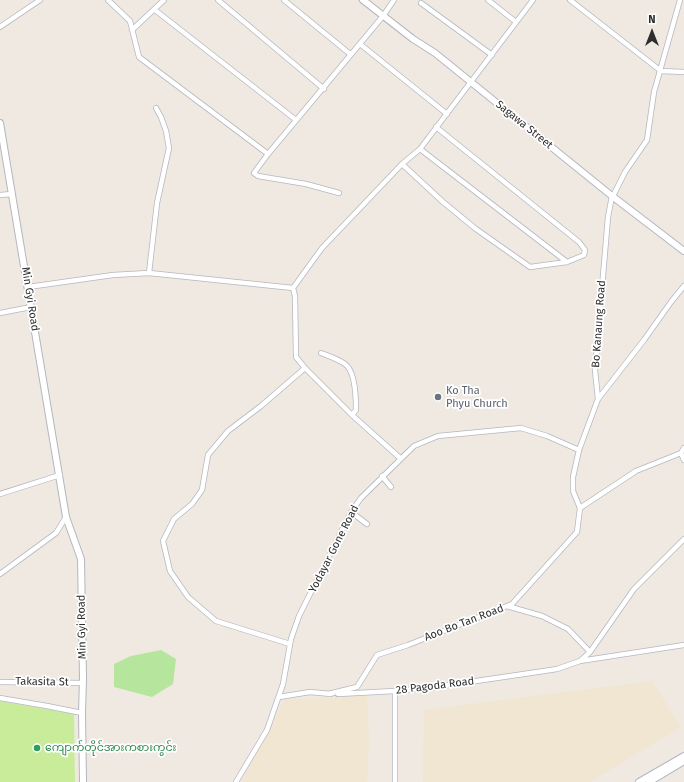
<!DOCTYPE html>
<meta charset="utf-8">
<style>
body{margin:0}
#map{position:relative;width:684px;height:782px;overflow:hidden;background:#efe9e1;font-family:"Fira Sans",sans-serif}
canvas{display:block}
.north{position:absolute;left:632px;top:12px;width:40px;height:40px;-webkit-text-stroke:3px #fff;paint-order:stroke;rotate:0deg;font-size:11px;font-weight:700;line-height:16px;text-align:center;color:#2e2e2e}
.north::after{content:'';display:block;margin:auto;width:14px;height:18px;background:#2e2e2e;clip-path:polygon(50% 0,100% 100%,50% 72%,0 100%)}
</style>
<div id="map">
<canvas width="684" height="782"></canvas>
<div class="north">N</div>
</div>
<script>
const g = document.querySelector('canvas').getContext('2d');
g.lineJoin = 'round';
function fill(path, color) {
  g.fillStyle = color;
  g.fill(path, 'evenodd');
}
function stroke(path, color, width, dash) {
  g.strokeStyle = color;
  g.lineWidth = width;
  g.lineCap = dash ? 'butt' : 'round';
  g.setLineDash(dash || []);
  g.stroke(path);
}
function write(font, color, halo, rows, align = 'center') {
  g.font = font + ' "Fira Sans","Noto Sans Myanmar",sans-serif';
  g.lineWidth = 3.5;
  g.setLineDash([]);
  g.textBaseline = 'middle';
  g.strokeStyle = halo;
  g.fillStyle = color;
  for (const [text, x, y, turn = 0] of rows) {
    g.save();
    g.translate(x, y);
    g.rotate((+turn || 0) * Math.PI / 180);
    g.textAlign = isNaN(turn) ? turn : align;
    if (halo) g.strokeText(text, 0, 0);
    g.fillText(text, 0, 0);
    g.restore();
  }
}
const education = new Path2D(`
 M 652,681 L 681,727 L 590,782 L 423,782 L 424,710 Z
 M 367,695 L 369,739 L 367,782 L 243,782 L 242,780 L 267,736 L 284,700 Z`);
const green = new Path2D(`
 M 161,650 L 176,659 L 173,684 L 152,697 L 114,687 L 114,664 L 131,656 Z`);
const pitch = new Path2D(`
 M 0,701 L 74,714 L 75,782 L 0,782 Z`);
const street = new Path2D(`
 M 108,0 L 130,21 L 139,57 L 268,154
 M 218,0 L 324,89
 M 284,0 L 350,54
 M 488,0 L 516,22
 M 570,0 L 661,71 L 684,72
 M 421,3 L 492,55
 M 155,10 L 296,120
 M 0,27 L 40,0
 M 132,30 L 164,0
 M 360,44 L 447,114
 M 420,149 L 567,262
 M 402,164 L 443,202 L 476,229 L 530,267 L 567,262 L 584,255 L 585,250 L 579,242 L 436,127
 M 339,193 L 306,184 L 258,176 L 254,173 L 268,154 L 383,16 L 394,0
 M 0,195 L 12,194
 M 613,196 L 625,172 L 647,140 L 654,92 L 680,0
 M 149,273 L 157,203 L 169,148 L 166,131 L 161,117 L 156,108
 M 28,287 L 113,275 L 149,273 L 293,288
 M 0,313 L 31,307
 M 321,353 C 329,356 338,359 345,364 C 355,371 356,398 356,410 L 352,415
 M 598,399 L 644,340 L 671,302 L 684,286
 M 681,453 L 684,460
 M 400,458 L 352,415 L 305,368 L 296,357 L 295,296 L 293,288 L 322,248 L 402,164 L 420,149 L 533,0
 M 382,476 L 391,487
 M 0,494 L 60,475
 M 580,508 L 636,471 L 681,453 L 684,448
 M 351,512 L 367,524
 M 0,574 L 56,533 L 66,517
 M 507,606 L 542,616 L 568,629 L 590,652
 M 290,644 L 216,621 L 188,597 L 170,571 L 163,541 L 174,519 L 192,504 L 202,490 L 208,455 L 228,431 L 261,406 L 305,368
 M 580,661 L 590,652 L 634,589 L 684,539
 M 0,682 L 83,683
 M 395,691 L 395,782
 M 328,694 L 357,687 L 377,655 L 408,645 L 512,604 L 577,532 L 580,508 L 573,491 L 573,477 L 579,450 L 598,399 L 595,370 L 608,217 L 612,196
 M 338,694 L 395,691 L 429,688 L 544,671 L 557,669 L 580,661 L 684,645
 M 279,697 L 310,692 L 331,694
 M 0,698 L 47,706 L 82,713
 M 236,782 L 267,730 L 283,684 L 291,639 L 299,616 L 351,512 L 361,498 L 414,446 L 438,436 L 521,428 L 547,436 L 579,450`);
const secondary = new Path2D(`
 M 363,0 L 413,39 L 435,53 L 612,196 L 684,251
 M 0,123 L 66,517 L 81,559 L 83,679 L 82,713 L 83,782
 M 639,782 L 684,756
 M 649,782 L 684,761`);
const markers = [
 [438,397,4,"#6b7280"],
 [37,748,4,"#2e9e5b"]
];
const streetNames = [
 ["Sagawa Street",524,125,39],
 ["Min Gyi Road",30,299,81],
 ["Bo Kanaung Road",599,324,-86],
 ["Yodayar Gone Road",334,549,-63],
 ["Aoo Bo Tan Road",464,623,-21],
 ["Min Gyi Road",82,627,-91],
 ["Takasita St",42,682,1],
 ["28 Pagoda Road",435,686,-7]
];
const worshipNames = [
 ["Ko Tha",446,391],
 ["Phyu Church",446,404]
];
const leisureNames = [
 ["ကျောက်တိုင်အားကစားကွင်း",45,748]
];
fill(education, '#f0e6d1');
fill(green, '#b6e59e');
fill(pitch, '#c9ec9a');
stroke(street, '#b4b7c1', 6);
stroke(secondary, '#b4b7c1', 8);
stroke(street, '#fff', 4.5);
stroke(secondary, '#fff', 6);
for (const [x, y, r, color] of markers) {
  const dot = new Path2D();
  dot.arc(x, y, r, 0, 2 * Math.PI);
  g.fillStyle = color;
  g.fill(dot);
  stroke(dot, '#fff', 1.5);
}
write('11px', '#2e2e2e', '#fff', streetNames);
write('11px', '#5b616d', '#fff', worshipNames, 'left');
write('11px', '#27864d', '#fff', leisureNames, 'left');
</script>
